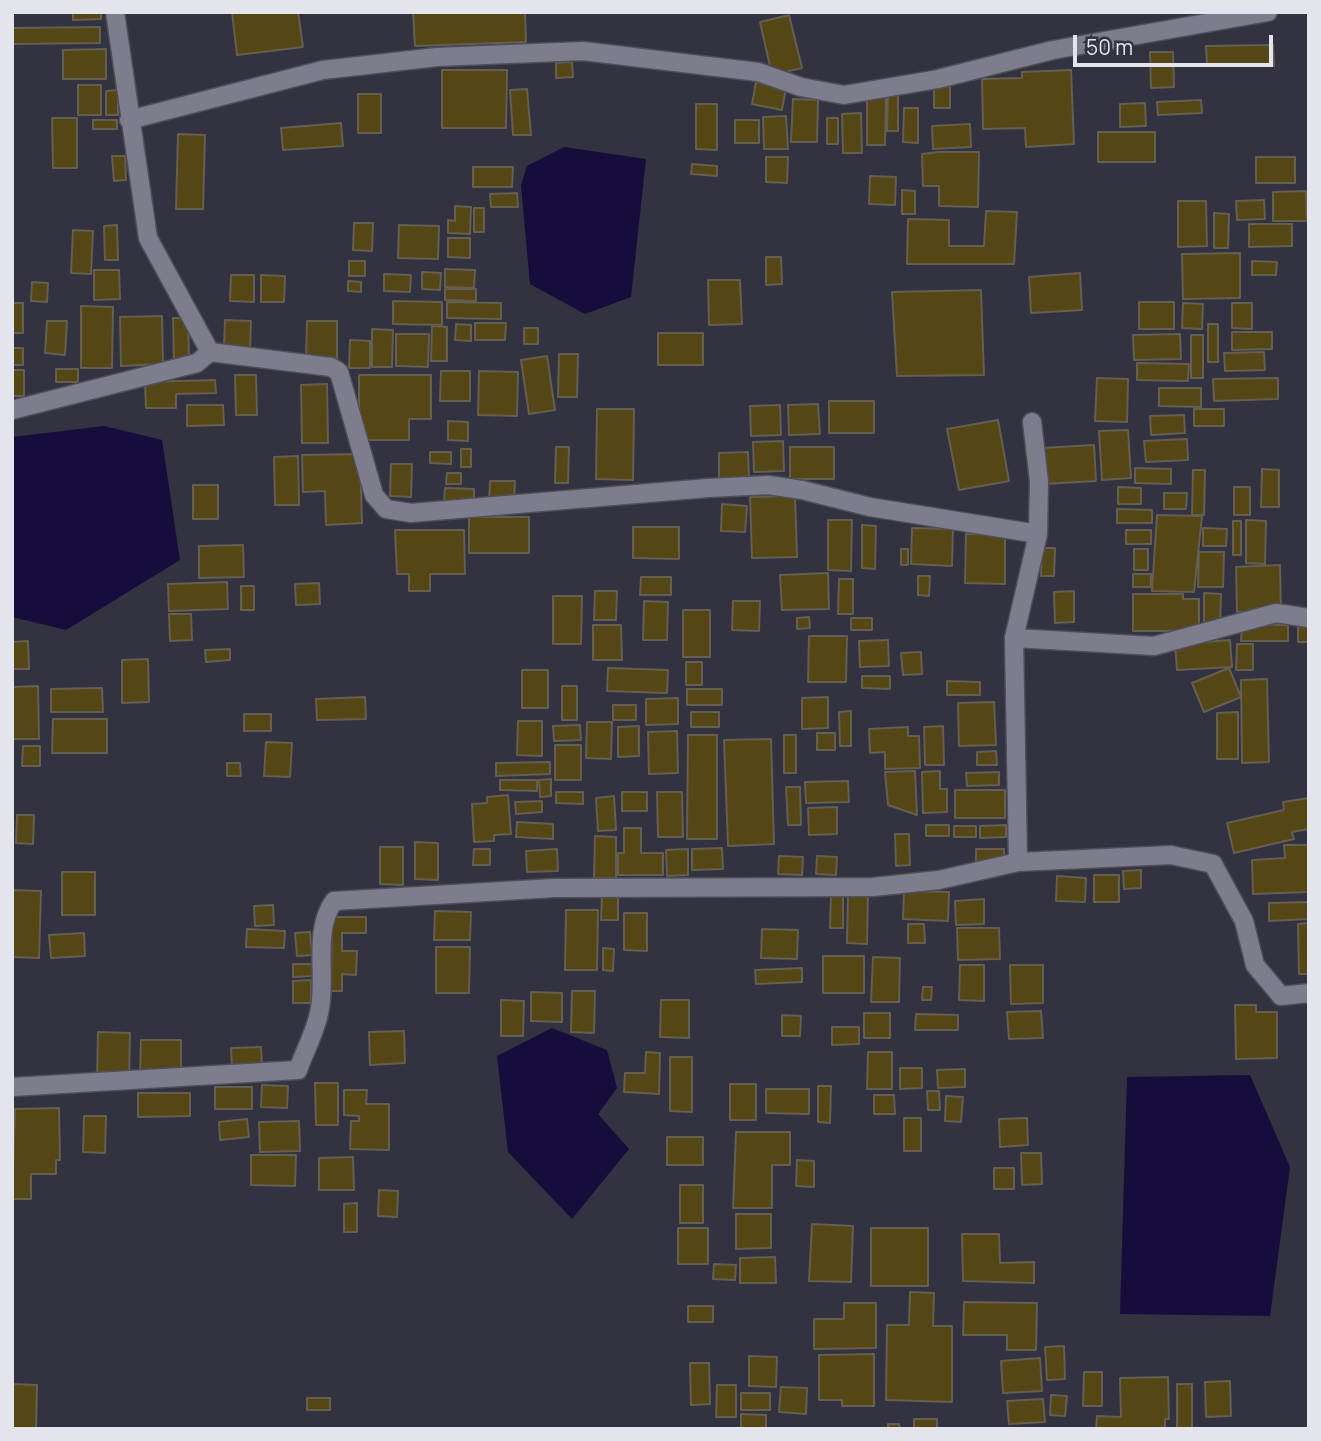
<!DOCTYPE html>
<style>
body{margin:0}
#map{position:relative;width:1321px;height:1441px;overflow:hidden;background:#323240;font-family:Manrope,sans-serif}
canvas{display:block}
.frame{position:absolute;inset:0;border:14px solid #e4e4ed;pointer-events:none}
.scale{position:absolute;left:1073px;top:35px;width:200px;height:32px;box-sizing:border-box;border:4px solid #e4e4ed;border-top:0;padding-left:9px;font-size:21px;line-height:24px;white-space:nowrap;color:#e4e4ed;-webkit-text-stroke:5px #323240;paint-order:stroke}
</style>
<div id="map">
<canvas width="1321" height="1441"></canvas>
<div class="frame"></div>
<div class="scale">50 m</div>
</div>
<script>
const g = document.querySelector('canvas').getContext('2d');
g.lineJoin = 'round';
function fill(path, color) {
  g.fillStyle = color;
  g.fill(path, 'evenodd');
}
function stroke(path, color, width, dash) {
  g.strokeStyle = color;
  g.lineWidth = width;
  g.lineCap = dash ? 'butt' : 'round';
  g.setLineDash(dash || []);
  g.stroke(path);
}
const water = new Path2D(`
 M 564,147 L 646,159 L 631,297 L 585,314 L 530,284 L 521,185 L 527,166 Z
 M 104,426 L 162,440 L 180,560 L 66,630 L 12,617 L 12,437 Z
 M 552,1028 L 607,1050 L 617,1088 L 598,1114 L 629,1149 L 572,1219 L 508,1152 L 497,1056 Z
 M 1250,1075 L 1290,1167 L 1270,1316 L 1120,1314 L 1127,1077 Z`);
const building = new Path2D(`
 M 12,12 L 13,28 L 100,27 L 100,43 L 12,44 Z
 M 73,12 L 101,12 L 101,19 L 73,20 Z
 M 232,12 L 298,12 L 303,47 L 237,55 Z
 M 413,12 L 525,12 L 526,42 L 415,46 Z
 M 789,15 L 802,68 L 772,75 L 760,22 Z
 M 1273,45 L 1274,66 L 1207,66 L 1206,46 Z
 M 106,49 L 106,79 L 63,79 L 63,50 Z
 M 1150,52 L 1173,52 L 1174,87 L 1151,88 Z
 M 572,62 L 573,77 L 556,78 L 556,63 Z
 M 442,70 L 507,70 L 506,128 L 442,128 Z
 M 1071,70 L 1074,144 L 1026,147 L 1025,128 L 983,129 L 982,79 L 1022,78 L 1022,72 Z
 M 756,82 L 786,88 L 782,110 L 752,104 Z
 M 934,84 L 950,84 L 950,108 L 934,108 Z
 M 78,85 L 101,85 L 101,115 L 78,115 Z
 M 527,89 L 531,135 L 513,135 L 510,90 Z
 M 118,90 L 118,115 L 106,115 L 106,91 Z
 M 888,90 L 898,90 L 898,131 L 887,131 Z
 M 358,94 L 381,94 L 381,133 L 358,133 Z
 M 867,95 L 886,96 L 885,145 L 867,145 Z
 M 793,99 L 818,100 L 817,142 L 791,142 Z
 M 1201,100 L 1202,113 L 1158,115 L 1157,102 Z
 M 1145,103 L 1146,126 L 1120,127 L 1120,104 Z
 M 696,104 L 717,104 L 717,150 L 696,149 Z
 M 904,108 L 918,108 L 918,143 L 903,142 Z
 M 861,113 L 862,153 L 843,153 L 842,114 Z
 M 786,116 L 788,149 L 764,149 L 763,117 Z
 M 52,118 L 77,118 L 77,168 L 53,168 Z
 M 827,118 L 838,118 L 838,144 L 827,144 Z
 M 93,120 L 117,120 L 117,129 L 93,129 Z
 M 735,120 L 759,120 L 759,143 L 735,143 Z
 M 341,123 L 343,146 L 283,150 L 281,128 Z
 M 970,124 L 971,147 L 933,149 L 932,126 Z
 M 1098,132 L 1155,132 L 1155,162 L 1098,162 Z
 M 178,134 L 205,135 L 203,209 L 176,209 Z
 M 939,152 L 979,152 L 978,207 L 939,206 L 939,186 L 923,186 L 922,154 Z
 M 112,156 L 125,156 L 126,180 L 114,181 Z
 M 766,157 L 788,157 L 787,183 L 766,182 Z
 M 1256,157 L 1295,157 L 1295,183 L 1256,183 Z
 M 692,164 L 717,166 L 717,176 L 691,174 Z
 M 473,167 L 513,167 L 512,187 L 473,187 Z
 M 870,176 L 896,177 L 895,205 L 869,204 Z
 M 902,190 L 915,191 L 915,214 L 902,214 Z
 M 1306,191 L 1307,221 L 1273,221 L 1273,192 Z
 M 517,193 L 518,207 L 491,207 L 490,194 Z
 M 1264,200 L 1265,219 L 1237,220 L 1236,201 Z
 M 1178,201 L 1206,201 L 1207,246 L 1178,247 Z
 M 12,204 L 13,261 L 12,261 Z
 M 455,206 L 471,207 L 470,234 L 448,233 L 448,220 L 455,221 Z
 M 474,208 L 484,208 L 484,232 L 474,232 Z
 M 986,211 L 1017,212 L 1014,264 L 907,264 L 908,219 L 949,220 L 949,246 L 984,246 Z
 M 1214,213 L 1229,214 L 1228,248 L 1214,248 Z
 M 354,223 L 373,223 L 372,251 L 353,250 Z
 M 1249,224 L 1292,224 L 1292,246 L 1249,247 Z
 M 117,225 L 118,260 L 105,260 L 104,226 Z
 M 399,225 L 439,226 L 438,259 L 398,258 Z
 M 73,230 L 93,231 L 91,274 L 71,273 Z
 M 448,238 L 470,238 L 470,258 L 448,257 Z
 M 1240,253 L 1240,298 L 1183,299 L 1182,254 Z
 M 766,257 L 781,257 L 782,284 L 766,285 Z
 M 349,261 L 365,261 L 365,276 L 349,276 Z
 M 1252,261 L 1277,262 L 1276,275 L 1252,275 Z
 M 445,269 L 475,270 L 474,288 L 445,287 Z
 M 94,270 L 119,270 L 120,299 L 94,300 Z
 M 422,272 L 441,273 L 440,290 L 422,289 Z
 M 1080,273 L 1082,310 L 1031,313 L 1029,277 Z
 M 384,274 L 411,275 L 410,292 L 384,291 Z
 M 231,275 L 254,275 L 254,302 L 230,301 Z
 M 261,275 L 285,276 L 284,302 L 261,302 Z
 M 708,280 L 740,280 L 742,324 L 709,325 Z
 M 348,281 L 361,282 L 361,292 L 348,291 Z
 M 32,282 L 48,283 L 47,302 L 31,301 Z
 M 445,289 L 476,289 L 476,301 L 445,300 Z
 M 981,290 L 984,375 L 897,376 L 892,292 Z
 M 393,301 L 442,302 L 442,325 L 393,324 Z
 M 447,302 L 501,303 L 501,319 L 447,318 Z
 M 1139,302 L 1174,302 L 1174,329 L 1139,329 Z
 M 12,303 L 23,303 L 23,333 L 12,333 Z
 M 1183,303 L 1203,304 L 1202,329 L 1182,328 Z
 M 1232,303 L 1252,303 L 1252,329 L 1232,328 Z
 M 81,306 L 113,307 L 112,368 L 81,368 Z
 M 162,316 L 163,364 L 121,366 L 120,317 Z
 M 173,318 L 188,318 L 189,360 L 174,361 Z
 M 225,320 L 251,321 L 250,349 L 224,348 Z
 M 47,321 L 67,321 L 65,355 L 45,353 Z
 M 307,321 L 337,321 L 337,362 L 306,361 Z
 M 475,323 L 506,323 L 505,340 L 475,340 Z
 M 456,324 L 471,325 L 471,341 L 455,340 Z
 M 1208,324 L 1218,324 L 1218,362 L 1208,362 Z
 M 432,326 L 447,327 L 447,361 L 431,361 Z
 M 524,328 L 538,328 L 538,344 L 524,344 Z
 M 372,329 L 393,330 L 392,367 L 372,367 Z
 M 1232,332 L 1272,332 L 1272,349 L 1232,350 Z
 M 658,333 L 703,333 L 703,365 L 658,365 Z
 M 396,334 L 429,334 L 428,367 L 396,366 Z
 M 1180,334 L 1181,359 L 1134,360 L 1133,335 Z
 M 1191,335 L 1203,335 L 1203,378 L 1191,378 Z
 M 350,340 L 370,341 L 370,368 L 349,368 Z
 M 12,348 L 23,348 L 23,365 L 12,365 Z
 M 1264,352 L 1265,370 L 1225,371 L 1224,353 Z
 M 559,354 L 578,354 L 577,397 L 558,397 Z
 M 547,356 L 555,410 L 529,414 L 521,360 Z
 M 1137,363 L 1189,364 L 1188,381 L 1137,380 Z
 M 56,369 L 78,369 L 78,382 L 56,382 Z
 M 12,370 L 24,370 L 24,396 L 12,396 Z
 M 441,371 L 470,371 L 470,401 L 440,401 Z
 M 479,371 L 518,372 L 517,416 L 478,415 Z
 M 235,375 L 256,375 L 257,415 L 236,415 Z
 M 359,375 L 431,375 L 431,419 L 409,419 L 409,440 L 359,440 Z
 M 1097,378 L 1128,379 L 1127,422 L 1095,421 Z
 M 1278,378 L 1278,399 L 1214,401 L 1213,379 Z
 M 215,380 L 216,393 L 176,394 L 176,408 L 146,408 L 145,382 Z
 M 327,384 L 328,443 L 302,443 L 301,385 Z
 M 1159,388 L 1201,388 L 1201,407 L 1159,406 Z
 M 829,401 L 874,401 L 874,433 L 829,433 Z
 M 818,404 L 820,434 L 789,435 L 788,405 Z
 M 187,405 L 223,405 L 224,425 L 187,426 Z
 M 780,405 L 781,435 L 751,436 L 750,406 Z
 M 597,409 L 634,409 L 633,480 L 596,479 Z
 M 1194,409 L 1224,409 L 1224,426 L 1194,426 Z
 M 1184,415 L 1185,433 L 1151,435 L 1150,416 Z
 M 998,420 L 1009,481 L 959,490 L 947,429 Z
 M 448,421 L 468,422 L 468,441 L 448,440 Z
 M 1128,430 L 1131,478 L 1102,480 L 1099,431 Z
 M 1187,439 L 1188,460 L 1146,462 L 1144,441 Z
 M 783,441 L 784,471 L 754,472 L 753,442 Z
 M 1094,445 L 1096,481 L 1044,484 L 1042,448 Z
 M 556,447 L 569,447 L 568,483 L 555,483 Z
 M 790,447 L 834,447 L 834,479 L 790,479 Z
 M 461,449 L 471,449 L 471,467 L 461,467 Z
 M 430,452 L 451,452 L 451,464 L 430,463 Z
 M 748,452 L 749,479 L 719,480 L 719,453 Z
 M 360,454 L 362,523 L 326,525 L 325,491 L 303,492 L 302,455 Z
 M 298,456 L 299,505 L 275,505 L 274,457 Z
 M 391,464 L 412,464 L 411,497 L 390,496 Z
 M 1135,468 L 1171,469 L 1171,484 L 1135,483 Z
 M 1262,469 L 1279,470 L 1279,507 L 1261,507 Z
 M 1193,470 L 1205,470 L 1204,515 L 1192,515 Z
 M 447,473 L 461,473 L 461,484 L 446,484 Z
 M 490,481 L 515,481 L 514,501 L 489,501 Z
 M 193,485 L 218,485 L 218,519 L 193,519 Z
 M 1118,487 L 1141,488 L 1141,504 L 1118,504 Z
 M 1234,487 L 1250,487 L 1250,515 L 1234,515 Z
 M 445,488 L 474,489 L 474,502 L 444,502 Z
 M 1164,493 L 1187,493 L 1186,509 L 1164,509 Z
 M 795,496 L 797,557 L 752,558 L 750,497 Z
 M 722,504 L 747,506 L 745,532 L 721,531 Z
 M 1117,509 L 1152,510 L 1152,523 L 1117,523 Z
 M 1157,515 L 1202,516 L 1194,592 L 1152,591 Z
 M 469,517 L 529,517 L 529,553 L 469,553 Z
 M 828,520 L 852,520 L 851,571 L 828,570 Z
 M 1246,520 L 1266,521 L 1265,564 L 1246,563 Z
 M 1233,521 L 1241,521 L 1241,555 L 1233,555 Z
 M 862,525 L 876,526 L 875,569 L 862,568 Z
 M 633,527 L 679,527 L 679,559 L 633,558 Z
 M 912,528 L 953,529 L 952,566 L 911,564 Z
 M 1203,528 L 1227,529 L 1226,546 L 1203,546 Z
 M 395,530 L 464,530 L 465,574 L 430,574 L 430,591 L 409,591 L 409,574 L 397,574 Z
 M 1126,530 L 1151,530 L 1151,544 L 1126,544 Z
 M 966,534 L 1005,534 L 1005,584 L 965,583 Z
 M 243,545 L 244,577 L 199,578 L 199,546 Z
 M 1042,548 L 1055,548 L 1054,576 L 1041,576 Z
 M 901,549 L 908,549 L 908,565 L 901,565 Z
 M 1134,549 L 1148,549 L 1148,570 L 1134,570 Z
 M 1199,552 L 1224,552 L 1223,587 L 1198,587 Z
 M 1280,565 L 1281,611 L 1237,612 L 1236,567 Z
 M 828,573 L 829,609 L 782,610 L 780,575 Z
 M 1133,574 L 1151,574 L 1151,587 L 1133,587 Z
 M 918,576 L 930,576 L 929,596 L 918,595 Z
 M 641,577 L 671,577 L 671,595 L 640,595 Z
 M 839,579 L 853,579 L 853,614 L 838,614 Z
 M 227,582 L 228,609 L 169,611 L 168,584 Z
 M 319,583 L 320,604 L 296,605 L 295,584 Z
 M 241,586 L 254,586 L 254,610 L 241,610 Z
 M 595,591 L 617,591 L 616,620 L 594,620 Z
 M 1074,591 L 1074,622 L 1055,623 L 1054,592 Z
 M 1204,593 L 1221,594 L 1220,625 L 1204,625 Z
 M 1133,594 L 1183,594 L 1183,599 L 1199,599 L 1199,631 L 1133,631 Z
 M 553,596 L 582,596 L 581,644 L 553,644 Z
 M 644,601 L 668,602 L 667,640 L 643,640 Z
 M 733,601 L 760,601 L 759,631 L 732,630 Z
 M 683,610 L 710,610 L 710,657 L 683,657 Z
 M 169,614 L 191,614 L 192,640 L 170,641 Z
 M 809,617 L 810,628 L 797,629 L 797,618 Z
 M 851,618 L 872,618 L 872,630 L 851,630 Z
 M 1242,624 L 1288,625 L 1288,641 L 1241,641 Z
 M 593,625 L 621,625 L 622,660 L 593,660 Z
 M 1298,626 L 1309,626 L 1309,642 L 1298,642 Z
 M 809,636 L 847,636 L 846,682 L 808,682 Z
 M 888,640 L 889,666 L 860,667 L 859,641 Z
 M 1230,640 L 1232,667 L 1177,670 L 1175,644 Z
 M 28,641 L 29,669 L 12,669 L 12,642 Z
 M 1237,644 L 1253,644 L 1253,670 L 1236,670 Z
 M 230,649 L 230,660 L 206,662 L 205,650 Z
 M 921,652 L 922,674 L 903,675 L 901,653 Z
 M 148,659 L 149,702 L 122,703 L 122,660 Z
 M 686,662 L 702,662 L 702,685 L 686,685 Z
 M 608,668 L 668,670 L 667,693 L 607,691 Z
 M 1229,668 L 1241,697 L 1204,712 L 1192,683 Z
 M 522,670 L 548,670 L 548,708 L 522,708 Z
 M 862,676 L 890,676 L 890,689 L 862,688 Z
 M 1267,679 L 1269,762 L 1242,763 L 1241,680 Z
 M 947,681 L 980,682 L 980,695 L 947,695 Z
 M 38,686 L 39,739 L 12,739 L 12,687 Z
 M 562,686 L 577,686 L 577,720 L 562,720 Z
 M 102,688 L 103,712 L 51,712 L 51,689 Z
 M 687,689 L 722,689 L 722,705 L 687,705 Z
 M 365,697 L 366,719 L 317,720 L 316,699 Z
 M 828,697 L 828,728 L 802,729 L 802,698 Z
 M 678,698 L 678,724 L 646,725 L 646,699 Z
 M 994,702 L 996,745 L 959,746 L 958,703 Z
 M 613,705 L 636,705 L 636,720 L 613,720 Z
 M 851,711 L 851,746 L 840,746 L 839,712 Z
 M 691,712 L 719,712 L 719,727 L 691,727 Z
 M 1238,712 L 1238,759 L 1217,759 L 1217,713 Z
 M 244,714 L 271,714 L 271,731 L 244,731 Z
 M 53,719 L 107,719 L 107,753 L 52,753 Z
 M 518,721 L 542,721 L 542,756 L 517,755 Z
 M 587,722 L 612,722 L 611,759 L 586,758 Z
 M 580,725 L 581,740 L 554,741 L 553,726 Z
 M 639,726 L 639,756 L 618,757 L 618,727 Z
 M 943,726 L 944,765 L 925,765 L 924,727 Z
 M 908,727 L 908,736 L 919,736 L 920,768 L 885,769 L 885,752 L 870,753 L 869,729 Z
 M 677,731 L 678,773 L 649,774 L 648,732 Z
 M 817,733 L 835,733 L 835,750 L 817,750 Z
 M 688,735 L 717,735 L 717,839 L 687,839 Z
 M 784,735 L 796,735 L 796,773 L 784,773 Z
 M 771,739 L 774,844 L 728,846 L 724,740 Z
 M 266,742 L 292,743 L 290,777 L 264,776 Z
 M 555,745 L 581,745 L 581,780 L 555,780 Z
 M 23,746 L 40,746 L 40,766 L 22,766 Z
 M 996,751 L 997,765 L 977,765 L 977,752 Z
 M 550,762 L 550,774 L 496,776 L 496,763 Z
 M 227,763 L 240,763 L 241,776 L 227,776 Z
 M 915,771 L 917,815 L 888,805 L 885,772 Z
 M 940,771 L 940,789 L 947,789 L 947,812 L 923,813 L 922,772 Z
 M 999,772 L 999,785 L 967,786 L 966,773 Z
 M 551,779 L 551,796 L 540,797 L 539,780 Z
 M 500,780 L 537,780 L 537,791 L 500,790 Z
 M 848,781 L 849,802 L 806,803 L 805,782 Z
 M 786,787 L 800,787 L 801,825 L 788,825 Z
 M 955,790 L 1005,790 L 1005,818 L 955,818 Z
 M 556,792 L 583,792 L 583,804 L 556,803 Z
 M 622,792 L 647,792 L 647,811 L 622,811 Z
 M 657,792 L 682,792 L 683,837 L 658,837 Z
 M 508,795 L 511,834 L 494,835 L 494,841 L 474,842 L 472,804 L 487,803 L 487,797 Z
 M 614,796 L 616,830 L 598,831 L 596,798 Z
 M 1309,798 L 1309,829 L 1292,832 L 1294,839 L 1234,853 L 1227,823 L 1284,810 L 1283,802 Z
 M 542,801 L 542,812 L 516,814 L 515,802 Z
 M 837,807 L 837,834 L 809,835 L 808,808 Z
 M 17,815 L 34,815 L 33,844 L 16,843 Z
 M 517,822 L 553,824 L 553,839 L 516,837 Z
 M 926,825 L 949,825 L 949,836 L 926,836 Z
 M 1006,825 L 1006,837 L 980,838 L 980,826 Z
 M 954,826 L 976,826 L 976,837 L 954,837 Z
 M 624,828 L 641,828 L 641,853 L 663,853 L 663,875 L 618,875 L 618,853 L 624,853 Z
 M 895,834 L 909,834 L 910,865 L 896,866 Z
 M 595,836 L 616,837 L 616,878 L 594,878 Z
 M 415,842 L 438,843 L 438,880 L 415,879 Z
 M 1284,845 L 1309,845 L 1309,892 L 1253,894 L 1252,860 L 1285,858 Z
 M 380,847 L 403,847 L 403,885 L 380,884 Z
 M 722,848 L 723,869 L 692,870 L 692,849 Z
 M 474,849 L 490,849 L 490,865 L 473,865 Z
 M 557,849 L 558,871 L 527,872 L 526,851 Z
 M 688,849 L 688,875 L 667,876 L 666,850 Z
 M 976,849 L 1004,849 L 1004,861 L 976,861 Z
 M 779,856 L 803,857 L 802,875 L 778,874 Z
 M 817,856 L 837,857 L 836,875 L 816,874 Z
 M 1141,870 L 1141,888 L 1124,889 L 1123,871 Z
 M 62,872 L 95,872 L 95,915 L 62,915 Z
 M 1094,875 L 1119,875 L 1119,902 L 1094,902 Z
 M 1057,876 L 1086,878 L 1085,902 L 1056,901 Z
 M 12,890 L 41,891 L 39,958 L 12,957 Z
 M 904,891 L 949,892 L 948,921 L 903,919 Z
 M 848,893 L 868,893 L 867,944 L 847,943 Z
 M 602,894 L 618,894 L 618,920 L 601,920 Z
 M 831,894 L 843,894 L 843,928 L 830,928 Z
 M 984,899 L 984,924 L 956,925 L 955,901 Z
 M 1309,902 L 1309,919 L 1269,921 L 1269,903 Z
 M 273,905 L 274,925 L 255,926 L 254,906 Z
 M 566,910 L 598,910 L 597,970 L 565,970 Z
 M 435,911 L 471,912 L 470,940 L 434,940 Z
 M 624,913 L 647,913 L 647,951 L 624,950 Z
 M 332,917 L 366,917 L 366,933 L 342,933 L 342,951 L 357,951 L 356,975 L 342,974 L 342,991 L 331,991 Z
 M 1309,923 L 1309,974 L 1299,974 L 1298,924 Z
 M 908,924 L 924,924 L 925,943 L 908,943 Z
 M 957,928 L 999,928 L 1000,959 L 958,960 Z
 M 247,929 L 285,931 L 284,948 L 246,947 Z
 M 762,929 L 798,930 L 797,959 L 761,958 Z
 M 310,932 L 312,955 L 297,956 L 295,933 Z
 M 84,933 L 85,956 L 51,958 L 49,935 Z
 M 436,947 L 470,947 L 469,993 L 436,993 Z
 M 603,948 L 614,949 L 613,971 L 603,970 Z
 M 823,956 L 864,956 L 864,993 L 823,993 Z
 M 873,957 L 900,958 L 899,1002 L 871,1002 Z
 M 293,964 L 314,964 L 314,976 L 293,977 Z
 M 960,965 L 984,965 L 984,1001 L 959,1000 Z
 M 1010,965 L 1043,965 L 1043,1003 L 1011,1004 Z
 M 802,968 L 802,982 L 756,984 L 755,970 Z
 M 311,980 L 311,1003 L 293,1003 L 293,981 Z
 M 923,987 L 932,987 L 931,1000 L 922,1000 Z
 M 572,991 L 595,991 L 594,1033 L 571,1032 Z
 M 531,992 L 562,993 L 562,1022 L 531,1021 Z
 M 501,1000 L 524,1001 L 523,1036 L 501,1036 Z
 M 661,1000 L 689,1000 L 689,1038 L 660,1037 Z
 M 1235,1005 L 1256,1005 L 1256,1012 L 1277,1012 L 1277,1058 L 1236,1059 Z
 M 1041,1011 L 1043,1038 L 1009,1039 L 1007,1012 Z
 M 864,1013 L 890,1013 L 890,1038 L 864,1038 Z
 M 916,1014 L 958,1015 L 958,1030 L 915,1030 Z
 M 782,1015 L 801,1016 L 800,1036 L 782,1036 Z
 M 832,1027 L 859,1027 L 859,1044 L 832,1045 Z
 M 404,1031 L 405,1063 L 370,1065 L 369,1032 Z
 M 98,1032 L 130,1033 L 129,1079 L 97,1078 Z
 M 141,1040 L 181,1040 L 181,1074 L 140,1073 Z
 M 261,1047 L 262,1067 L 232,1068 L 231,1048 Z
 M 646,1052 L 660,1053 L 659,1094 L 624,1092 L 625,1073 L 645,1073 Z
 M 868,1052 L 892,1052 L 892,1089 L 867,1089 Z
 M 670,1057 L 692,1057 L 692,1112 L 670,1111 Z
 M 900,1068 L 922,1068 L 922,1088 L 900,1089 Z
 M 965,1069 L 965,1087 L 938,1088 L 937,1070 Z
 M 315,1083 L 338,1083 L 338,1125 L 316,1125 Z
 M 730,1084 L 756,1084 L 756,1120 L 730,1120 Z
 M 262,1085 L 288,1086 L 287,1108 L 261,1107 Z
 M 818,1086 L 831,1086 L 830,1123 L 818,1122 Z
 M 215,1087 L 252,1087 L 252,1109 L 215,1109 Z
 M 766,1089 L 809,1089 L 809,1114 L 766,1113 Z
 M 344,1090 L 367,1090 L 366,1104 L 389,1104 L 389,1150 L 350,1149 L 351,1121 L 359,1121 L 359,1116 L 344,1115 Z
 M 927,1091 L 939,1091 L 940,1110 L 928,1110 Z
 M 138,1093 L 190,1093 L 190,1116 L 138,1117 Z
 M 874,1095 L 894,1095 L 895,1114 L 874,1114 Z
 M 946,1096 L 963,1097 L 961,1122 L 945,1121 Z
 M 59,1108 L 60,1160 L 56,1160 L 56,1174 L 31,1174 L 31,1199 L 12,1199 L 15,1109 Z
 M 84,1116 L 106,1116 L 105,1153 L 83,1152 Z
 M 904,1118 L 921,1118 L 921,1151 L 904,1151 Z
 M 1027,1118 L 1028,1145 L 1000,1147 L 999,1119 Z
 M 247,1119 L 249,1137 L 220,1140 L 219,1122 Z
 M 299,1121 L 300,1151 L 260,1152 L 259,1122 Z
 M 736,1132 L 790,1132 L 790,1165 L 772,1165 L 772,1208 L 733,1208 Z
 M 667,1137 L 703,1137 L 703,1165 L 667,1165 Z
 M 1021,1153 L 1041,1153 L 1042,1184 L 1022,1185 Z
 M 251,1155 L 296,1155 L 295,1186 L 251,1185 Z
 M 353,1157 L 354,1190 L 319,1190 L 319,1158 Z
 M 797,1160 L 814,1161 L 814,1187 L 796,1186 Z
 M 994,1168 L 1014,1168 L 1014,1189 L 994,1189 Z
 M 680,1185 L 703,1185 L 703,1223 L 680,1223 Z
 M 379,1190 L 398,1191 L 397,1217 L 378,1216 Z
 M 357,1203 L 357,1232 L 344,1232 L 344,1204 Z
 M 736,1214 L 771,1214 L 771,1248 L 736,1249 Z
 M 812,1224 L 853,1226 L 851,1282 L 809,1281 Z
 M 678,1228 L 708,1228 L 708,1264 L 678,1264 Z
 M 871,1228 L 928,1228 L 928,1286 L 871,1286 Z
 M 962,1234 L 999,1234 L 1000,1263 L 1034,1262 L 1034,1283 L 963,1281 Z
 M 775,1257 L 776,1283 L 740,1283 L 740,1258 Z
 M 714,1264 L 736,1265 L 735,1280 L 713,1279 Z
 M 910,1292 L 934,1293 L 933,1326 L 952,1326 L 952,1402 L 886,1400 L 887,1325 L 909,1325 Z
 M 964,1302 L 1037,1303 L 1036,1350 L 1007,1350 L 1007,1335 L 963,1335 Z
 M 844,1303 L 876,1303 L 876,1348 L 814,1349 L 814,1319 L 844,1319 Z
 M 688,1306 L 713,1306 L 713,1322 L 688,1322 Z
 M 1064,1346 L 1065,1379 L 1047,1380 L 1045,1347 Z
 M 874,1354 L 874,1406 L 842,1406 L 842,1400 L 819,1400 L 819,1355 Z
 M 749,1356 L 777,1357 L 776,1387 L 749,1386 Z
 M 1040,1358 L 1042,1391 L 1003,1393 L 1001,1361 Z
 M 690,1363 L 709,1363 L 710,1404 L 691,1405 Z
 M 1084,1372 L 1102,1372 L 1102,1406 L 1083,1406 Z
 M 1168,1377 L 1169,1419 L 1165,1419 L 1165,1429 L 1096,1429 L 1097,1416 L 1121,1417 L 1120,1378 Z
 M 1230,1381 L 1231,1416 L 1206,1417 L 1205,1382 Z
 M 12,1384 L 37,1385 L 36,1429 L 12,1429 Z
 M 1177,1384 L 1192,1384 L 1192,1429 L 1177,1429 Z
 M 717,1385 L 736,1385 L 736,1417 L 716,1417 Z
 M 781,1387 L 807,1388 L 806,1414 L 779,1412 Z
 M 741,1393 L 770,1393 L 770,1410 L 741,1410 Z
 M 1051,1395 L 1067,1396 L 1065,1416 L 1050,1415 Z
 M 307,1398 L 330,1398 L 330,1410 L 307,1410 Z
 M 1043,1399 L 1045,1422 L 1009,1424 L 1007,1401 Z
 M 741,1414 L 766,1415 L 766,1429 L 741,1429 Z
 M 914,1419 L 937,1419 L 937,1429 L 914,1429 Z
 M 888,1424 L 899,1424 L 900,1429 L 888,1429 Z`);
const street = new Path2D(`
 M 115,12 L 148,238 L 210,352 L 331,367 L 339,372 L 374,495 L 386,509 L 411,513 L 708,488 L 768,485 L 802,490 L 870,507 L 1038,534 L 1014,638
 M 129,120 L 323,70 L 437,57 L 583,51 L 758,72 L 801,87 L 844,95 L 938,79 L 1053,50 L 1268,12
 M 12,410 L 197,363 L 210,352
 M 1032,422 L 1039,481 L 1038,534
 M 1309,618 L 1276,613 L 1154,646 L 1014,638 L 1018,862 L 1171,855 L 1213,864 L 1244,921 L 1255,965 L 1281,996 L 1309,993
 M 12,1087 L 298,1070 C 305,1050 317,1029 320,1008 C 326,974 313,930 334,901 L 554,888 L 873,887 L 939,880 L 1018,862`);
fill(water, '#170d3c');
fill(building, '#544615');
stroke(building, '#645f50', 2);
stroke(street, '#4f4f5a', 21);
stroke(street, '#7d7d8d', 18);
</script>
